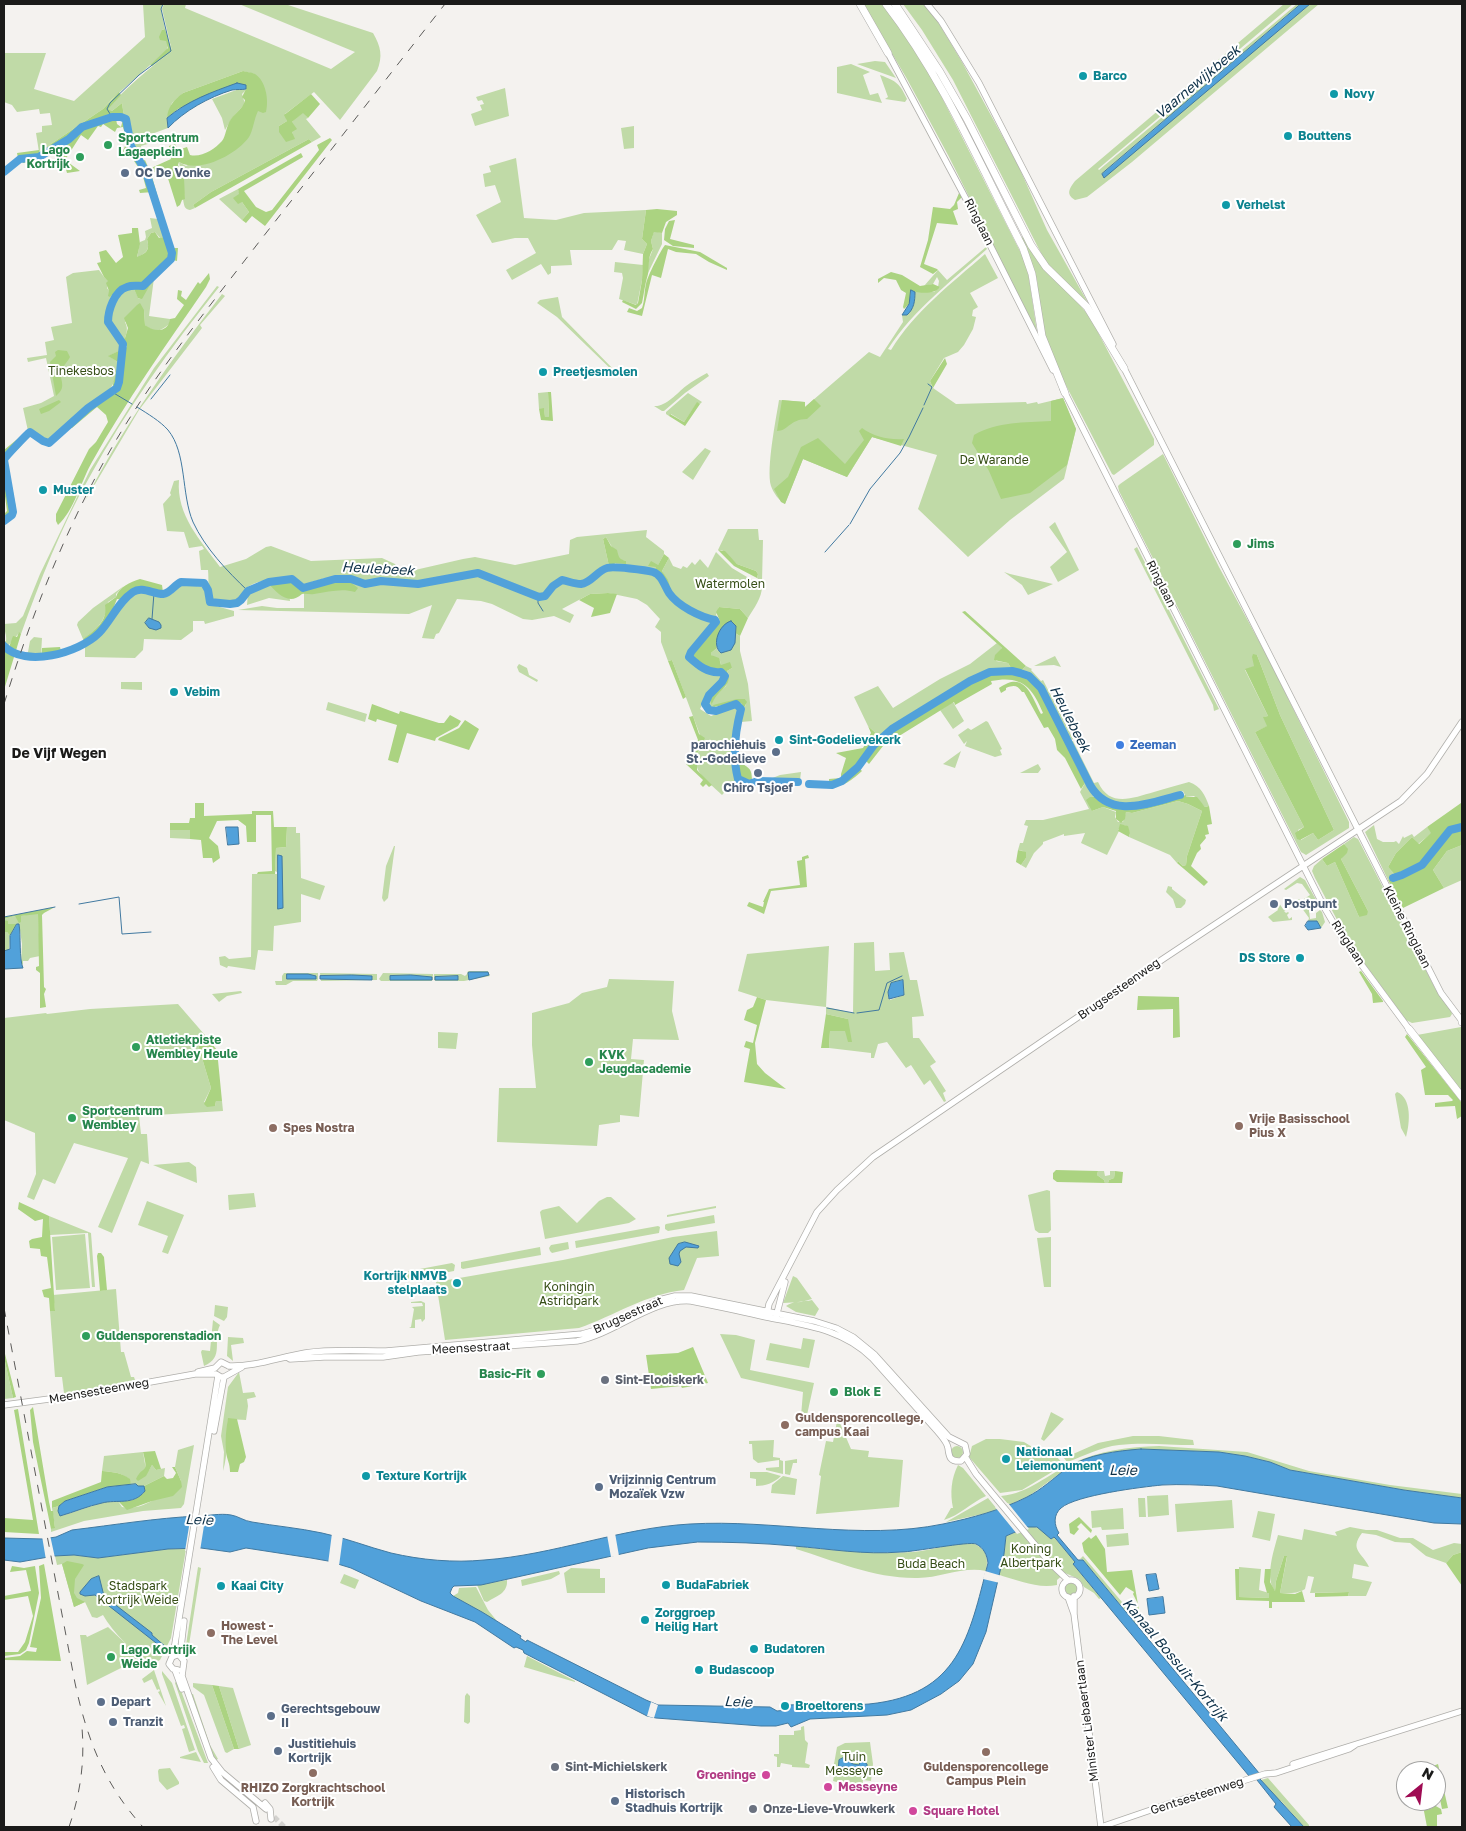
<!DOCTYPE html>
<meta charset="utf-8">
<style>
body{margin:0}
#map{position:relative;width:1466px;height:1831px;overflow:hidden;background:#f4f2ef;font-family:"Golos Text",sans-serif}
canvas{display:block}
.frame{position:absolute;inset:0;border:5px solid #1b1b1a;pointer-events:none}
.north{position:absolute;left:1396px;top:1761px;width:50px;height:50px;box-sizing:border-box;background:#fff;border:1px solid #a4a4a3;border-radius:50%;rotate:29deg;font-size:14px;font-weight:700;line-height:20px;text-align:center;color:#1b1b1a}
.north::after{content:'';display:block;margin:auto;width:18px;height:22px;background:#9f0b53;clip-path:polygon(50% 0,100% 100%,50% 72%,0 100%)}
</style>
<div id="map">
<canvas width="1466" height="1831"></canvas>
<div class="frame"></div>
<div class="north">N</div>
</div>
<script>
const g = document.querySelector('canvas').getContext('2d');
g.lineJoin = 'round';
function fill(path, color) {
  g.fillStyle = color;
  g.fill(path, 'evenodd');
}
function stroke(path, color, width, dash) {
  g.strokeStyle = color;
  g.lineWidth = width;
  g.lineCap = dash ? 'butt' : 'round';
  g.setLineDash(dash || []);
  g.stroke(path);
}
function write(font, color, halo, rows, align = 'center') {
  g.font = font + ' "Golos Text",sans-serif';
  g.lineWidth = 4;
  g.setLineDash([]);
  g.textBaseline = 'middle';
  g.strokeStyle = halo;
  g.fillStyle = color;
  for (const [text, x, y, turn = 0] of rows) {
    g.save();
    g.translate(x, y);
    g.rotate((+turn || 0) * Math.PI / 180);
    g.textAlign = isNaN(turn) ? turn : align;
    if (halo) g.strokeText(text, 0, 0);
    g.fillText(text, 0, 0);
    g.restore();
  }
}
const green = new Path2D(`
 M 143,4 L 163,4 L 161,9 L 165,29 L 162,30 L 168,45 L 167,50 L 112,99 L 103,109 L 39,152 L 36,133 L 42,132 L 42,126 L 52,125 L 50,113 L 40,114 L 39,109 L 17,112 L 12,105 L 4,102 L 4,53 L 46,53 L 34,89 L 74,101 L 145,37 Z
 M 164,4 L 186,4 L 185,8 L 331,69 L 355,52 L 239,4 L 285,4 L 373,33 C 381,47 383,56 377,71 L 340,120 L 314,92 L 285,114 L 287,121 L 279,126 L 294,139 L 292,132 L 292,122 L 303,112 L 308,118 L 306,119 L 321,137 L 312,142 L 309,139 L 211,192 L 193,205 L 195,208 L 190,210 C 184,209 184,205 183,199 L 185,199 L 179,162 L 186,166 L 250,132 L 254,74 L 243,71 L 183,93 L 172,103 L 167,118 L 168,128 L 149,135 L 151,143 L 141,146 L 142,152 L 137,153 L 132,146 L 127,120 L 124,117 L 122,103 L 112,111 L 107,109 C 127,87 148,69 172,51 L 162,9 Z
 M 863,4 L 883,4 L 892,15 L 931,76 L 1027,265 L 1037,332 L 948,155 L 907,79 Z
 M 903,4 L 923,4 L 935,17 L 962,62 L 1018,165 L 1047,230 L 1092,310 L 1045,261 L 953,80 L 922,30 Z
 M 1284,4 L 1293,4 L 1098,169 L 1099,170 L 1297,4 L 1301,4 L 1102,174 L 1310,4 L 1319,4 L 1132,162 L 1087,197 L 1075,200 C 1065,194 1070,188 1075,181 Z
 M 875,61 L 885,62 L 896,78 L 857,64 Z
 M 851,64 L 870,72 L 863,75 L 870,95 L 878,93 L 882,103 L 837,93 L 837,67 Z
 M 880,75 C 897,81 900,84 907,99 L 905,102 L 885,99 L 888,97 Z
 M 505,88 L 509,116 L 475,126 L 471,114 L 482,110 L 480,105 L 484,104 L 482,100 L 478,101 L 476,97 Z
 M 239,89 L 246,90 L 242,94 L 245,104 L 232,118 L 225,130 L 222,118 L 212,99 Z
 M 634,126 L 634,148 L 624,149 L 621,128 Z
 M 516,158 L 524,218 L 556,220 L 584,213 L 646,210 L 642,239 L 647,244 L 643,254 L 624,250 L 626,241 L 618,240 L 612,250 L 570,250 L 572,265 L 551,266 L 551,273 L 548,275 L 541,264 L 512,280 L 506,270 L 536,253 L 528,238 L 515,238 L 492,243 L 476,215 L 501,202 L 495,185 L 485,187 L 483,174 L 491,172 L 489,166 Z
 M 238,189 L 242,202 L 249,212 L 242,220 L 219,199 Z
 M 150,218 L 158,219 L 165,237 L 160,238 L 155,232 L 151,233 L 147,239 C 150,250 147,252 137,258 L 140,242 L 145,240 L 146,237 L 145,231 L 152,228 Z
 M 654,231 L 662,233 L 662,244 L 648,273 L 649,259 L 653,249 L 651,241 Z
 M 1023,237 L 1090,317 L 1154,439 L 1154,445 L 1114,475 L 1112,474 L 1059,372 L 1047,344 L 1041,322 L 1037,280 L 1030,258 L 1021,238 Z
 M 986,247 L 987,249 C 953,280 914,309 888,349 L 891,350 C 914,312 952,283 985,254 L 998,278 L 970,293 L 978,307 L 973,310 L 972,316 L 976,317 L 973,329 L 964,345 L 958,352 L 944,358 L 930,381 L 933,388 L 956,404 L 1026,402 L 1027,404 L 1037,402 L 1038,404 L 1063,398 L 1076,429 L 1064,479 L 1010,520 L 968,557 L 918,509 L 937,455 L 872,437 L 847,477 L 803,459 L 785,504 C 779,501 773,492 771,486 C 766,469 776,419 779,400 L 805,402 L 805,407 L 869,352 L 880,357 L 903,322 L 902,315 L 904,315 L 914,301 L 915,292 L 934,292 L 940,287 L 938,287 L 939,281 L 937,277 L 933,284 L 924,286 L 938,270 L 947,280 Z
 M 615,262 L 643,265 L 642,280 L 637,305 L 619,299 L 623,278 L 622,273 L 614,272 Z
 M 99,270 L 104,277 L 109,281 L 107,288 L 114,297 L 106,319 L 106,323 L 122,346 L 121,350 L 109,356 L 118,362 C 118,371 115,383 109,390 L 78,414 L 54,437 L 45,440 L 33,430 L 28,431 L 23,408 L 41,403 L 54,396 L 46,358 L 28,362 L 27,358 L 47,355 L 45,342 L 54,340 L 51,327 L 72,323 L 66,277 L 73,273 Z
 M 154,278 L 149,316 L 170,319 L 170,323 C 161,332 154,333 145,325 L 144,310 L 125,322 C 128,328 127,332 125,338 L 123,339 L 109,320 L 114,303 L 125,289 L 134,289 L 139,299 Z
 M 217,286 L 219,287 C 171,347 126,410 89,478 C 61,527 40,581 21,634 L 19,633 L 7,647 L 4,641 L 6,641 C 7,635 4,631 4,624 L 16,623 L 23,616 L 40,574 L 90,470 L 154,368 Z
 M 222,294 L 225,296 L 200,325 L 202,328 L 139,410 L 85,501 C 123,426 171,360 222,294 Z
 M 558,297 L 562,317 L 622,378 L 618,376 L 557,317 L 537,303 L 540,300 Z
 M 707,373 L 709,376 L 685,393 L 664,411 L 662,411 L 654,406 C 666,407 677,393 686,386 C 692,381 700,377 707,373 Z
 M 548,392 L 549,417 L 545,417 L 544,409 L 539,409 L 538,393 Z
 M 688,393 L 702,402 L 700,404 L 697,403 L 684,422 L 671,414 L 669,416 L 666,414 L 666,412 Z
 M 705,448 L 711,451 L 693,480 L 682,472 Z
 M 1163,454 L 1219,567 L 1268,658 L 1349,822 L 1349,828 L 1306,855 L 1301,852 L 1119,491 L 1118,486 L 1120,484 ZM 1257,655 L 1280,715 L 1334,830 L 1318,840 L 1313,833 L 1301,840 L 1298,830 L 1304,827 L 1255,732 L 1268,726 L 1264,717 L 1268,716 L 1245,670 L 1255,666 Z
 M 179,480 C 176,515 201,541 220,567 L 246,559 L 266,547 L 271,546 L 311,561 L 382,558 L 395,564 L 399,569 L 404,571 L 415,570 L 463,559 L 475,557 L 515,565 L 569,554 L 570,540 L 577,537 L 647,530 L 646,537 L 664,551 L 664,554 L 655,571 L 614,565 L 616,563 L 626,561 L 620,560 L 618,557 L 606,537 L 603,539 L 609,566 L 582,582 C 571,583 558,573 551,586 C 549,588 548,591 547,593 L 541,595 L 502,582 L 484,572 L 474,571 L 451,577 L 416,583 L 379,580 L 368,582 L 350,577 L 325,578 L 302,585 L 293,577 C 279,579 265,579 253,584 C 246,587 246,590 243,596 C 236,606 223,602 213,600 C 207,590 209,580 208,570 L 201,570 L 199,551 L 204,549 L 202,546 L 189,548 L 184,532 L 167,531 L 163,504 L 171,495 L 170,493 L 174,481 Z
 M 1055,522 L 1079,570 L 1058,582 L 1050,567 L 1067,552 L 1049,527 Z
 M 728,529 L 758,529 L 759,540 L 763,540 L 762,582 L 757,578 L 758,574 L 756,571 L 737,564 L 722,550 L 718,550 Z
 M 1137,547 L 1219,709 L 1214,711 L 1213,705 L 1134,549 Z
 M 716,552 L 732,568 L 762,586 C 762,598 754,608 748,618 L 740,609 L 719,607 L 716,615 L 720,620 L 719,622 C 715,616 708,617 701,614 C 689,607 678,599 669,589 L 670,587 L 662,571 L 669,558 L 673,566 L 681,569 L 683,566 L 687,568 L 692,562 L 695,565 L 700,559 L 708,568 Z
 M 612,568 L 654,574 L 662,581 L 666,591 L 674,601 L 716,625 L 695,651 L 688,654 L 687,656 C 692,664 701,670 710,674 C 715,676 718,674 722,677 L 720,681 L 708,691 L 700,709 L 711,716 L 734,707 L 738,709 C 734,728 727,766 739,782 L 745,785 L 757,785 L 750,790 L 735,781 L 722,795 C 704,777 686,769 703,743 L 672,660 L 668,661 L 661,642 L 661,632 L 655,627 L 660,619 L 647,605 L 637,599 L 608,593 L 590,594 L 562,609 L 574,615 L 570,623 L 554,616 L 532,620 L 523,619 L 492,604 L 481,601 L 457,599 L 439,633 L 436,634 L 434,639 L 422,638 L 432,605 L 409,614 L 238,610 L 262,606 L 277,608 L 304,608 L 304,589 L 350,581 L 368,586 L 383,583 L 415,586 L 480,574 L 505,586 L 543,599 C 553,596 552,586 560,582 C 566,579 576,587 583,585 C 594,581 601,571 612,568 Z
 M 1004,572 L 1010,574 L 1053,584 L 1028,595 L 1022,585 Z
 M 187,583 L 196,586 L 205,587 L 209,604 L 234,611 L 234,616 L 205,624 L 204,621 L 193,621 L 193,631 L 181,640 L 144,639 L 143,650 L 135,658 L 85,657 L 85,646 L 99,635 L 133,593 C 142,590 149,595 157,596 C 163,598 168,595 173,593 C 176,586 180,585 187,583 Z
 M 268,585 L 288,585 L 290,601 L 269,598 L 247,605 L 248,592 Z
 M 124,586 L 116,594 L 116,597 L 108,602 C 105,621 99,628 83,639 L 77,625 L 78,622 L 93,608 Z
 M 735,633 L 740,636 L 740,651 L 748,684 L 752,721 L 741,722 L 746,703 L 745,699 L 714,706 L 714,709 L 708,706 L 711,694 L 715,690 L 716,691 L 710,700 L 712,705 L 714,696 L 726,686 L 729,675 L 727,671 L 732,668 L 721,665 L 720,661 L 711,655 L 711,653 L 717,648 L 718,651 Z
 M 34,637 L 42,638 L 41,655 L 25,654 L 28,652 L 30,641 Z
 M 997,643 L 1002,648 L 996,661 L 1008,663 L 1011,668 L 984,671 L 974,676 L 879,736 L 868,726 L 854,697 L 878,686 L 893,708 L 940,679 L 970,664 Z
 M 1055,656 L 1061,667 L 1054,665 L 1034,666 Z
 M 519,664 L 527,668 L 529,675 L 538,680 L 537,682 L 519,672 L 517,667 Z
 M 1026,666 L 1032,669 L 1031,670 L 1041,681 L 1043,680 L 1073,739 L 1070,741 C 1057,715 1048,685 1021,671 Z
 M 121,682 L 142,682 L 142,690 L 121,689 Z
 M 328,702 L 367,714 L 365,722 L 326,710 Z
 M 953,702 L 964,721 L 953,729 L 940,710 Z
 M 986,721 L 988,722 L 1002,749 L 1000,750 L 1002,755 L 995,757 L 965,746 L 967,741 L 964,744 L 958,735 L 968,728 L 971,730 Z
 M 1073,741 L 1094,783 L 1098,782 C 1110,808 1132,798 1154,792 C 1165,789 1177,785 1189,782 C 1201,786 1205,795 1209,806 L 1205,807 L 1194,796 L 1186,797 L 1183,791 C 1167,795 1131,808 1115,804 C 1092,798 1079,761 1070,742 Z
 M 961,751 L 955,768 L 943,764 Z
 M 1038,764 L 1041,769 L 1038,773 L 1020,773 Z
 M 801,772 L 800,780 L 770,779 L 780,775 Z
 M 1085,783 L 1095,797 L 1093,796 L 1092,811 L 1103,807 L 1116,812 L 1115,817 L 1118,822 L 1123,822 L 1126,812 L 1132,813 L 1178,801 L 1188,804 L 1202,811 L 1187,856 L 1186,865 L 1183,866 L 1178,861 L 1177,863 L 1170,855 L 1129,837 L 1130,833 L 1125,825 L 1122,825 L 1118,830 L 1119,831 L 1107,855 L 1081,843 L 1085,833 L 1064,836 L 1064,834 L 1043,842 L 1043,844 L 1034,853 L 1026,868 L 1021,865 L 1026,858 L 1023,851 L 1018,850 L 1020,843 L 1023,843 L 1028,826 L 1024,825 L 1026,820 L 1043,820 L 1089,809 L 1080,792 Z
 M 1374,825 L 1377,839 L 1383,842 L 1394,842 L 1396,841 L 1399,844 L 1403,836 L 1404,838 L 1412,834 L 1414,837 L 1427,827 L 1432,833 L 1418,844 L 1412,837 L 1396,853 L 1388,867 L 1396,876 L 1388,880 L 1365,832 Z
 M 287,827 L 296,827 L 296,833 L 300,833 L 301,878 L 325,886 L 320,900 L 301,894 L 301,922 L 274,926 L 273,951 L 258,950 L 255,970 L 228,966 L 227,968 L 220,965 L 219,957 L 225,956 L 229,959 L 251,957 L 252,874 L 277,874 L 278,908 L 278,855 L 277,872 L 275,871 L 276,848 L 286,847 Z
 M 170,830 L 190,830 L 190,839 L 170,838 Z
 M 1354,837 L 1358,839 L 1436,990 L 1451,1011 L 1452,1014 L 1450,1017 L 1412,1023 L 1406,1020 L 1356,952 L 1345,935 L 1315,878 L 1312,871 L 1314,866 L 1322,859 L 1327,866 L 1335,862 L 1359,917 L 1368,911 L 1341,859 L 1347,849 L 1344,844 Z
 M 1462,845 L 1462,880 L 1444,888 L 1433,870 L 1447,851 Z
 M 394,846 L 395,846 L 388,898 L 384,902 L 382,898 L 386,866 Z
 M 1300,877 L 1305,880 L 1319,905 L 1317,908 L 1313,907 L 1309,909 L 1310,919 L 1316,918 L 1316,913 L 1320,910 L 1322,912 L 1325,922 L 1321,928 L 1317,921 L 1308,921 L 1309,918 L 1299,904 L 1296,902 L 1292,908 L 1290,904 L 1299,899 L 1301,901 L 1310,895 L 1302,884 L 1297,883 L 1286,890 L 1284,889 Z
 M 1168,886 L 1172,887 L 1172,889 L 1186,900 L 1185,904 L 1181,908 L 1176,908 L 1173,899 L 1166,892 Z
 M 1279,903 L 1283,909 L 1285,908 L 1287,909 L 1284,911 L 1286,913 L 1288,912 L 1289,913 L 1287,915 L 1289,919 L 1292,917 L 1292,920 L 1273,922 L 1268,917 L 1278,910 L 1276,905 Z
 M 36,913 L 38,914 L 40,956 L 30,958 L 28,961 L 23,961 L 23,965 L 21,963 L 22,944 L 19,924 L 8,924 L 4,919 L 15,916 L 20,918 L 21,916 Z
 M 4,932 L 7,932 L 10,936 L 9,951 L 4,951 Z
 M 874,942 L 875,971 L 890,970 L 889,953 L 904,952 L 910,980 L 917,980 L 924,1016 L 912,1017 L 913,1038 L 919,1038 L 936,1062 L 930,1066 L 946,1091 L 943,1093 L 946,1101 L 944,1102 L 930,1080 L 924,1085 L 911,1065 L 906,1068 L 887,1042 L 878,1044 L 874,1058 L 871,1058 L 871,1053 L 829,1048 L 830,1031 L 845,1031 L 848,1019 L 826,1014 L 826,1007 L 766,1000 L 738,991 L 747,954 L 829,946 L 826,1007 L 853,1013 L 854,943 ZM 903,980 L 904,995 L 890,1000 L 888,997 L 888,992 Z
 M 468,971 L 488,971 L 490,976 L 464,981 L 436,981 L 434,980 L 434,974 L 461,974 L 465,976 L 467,974 Z
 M 284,973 L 318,973 L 318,979 L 317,981 L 293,981 L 286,985 L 276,985 L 275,981 L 282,981 L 282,976 Z
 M 320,973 L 377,974 L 377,980 L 321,981 Z
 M 383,973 L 433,974 L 433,980 L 431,981 L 381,981 L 379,979 Z
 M 609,979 L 674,981 L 672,1011 L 679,1040 L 633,1039 L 631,1059 L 644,1060 L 639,1117 L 620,1115 L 620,1122 L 599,1125 L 597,1146 L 497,1142 L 499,1088 L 536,1088 L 532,1045 L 532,1013 L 569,1003 L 582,993 L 607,987 Z
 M 241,991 L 242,993 L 227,996 L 219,1002 L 212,994 Z
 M 178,1004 L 204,1034 L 196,1038 L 211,1088 L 204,1102 L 215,1106 L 216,1101 L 222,1101 L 223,1111 L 139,1116 L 141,1134 L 147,1134 L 149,1164 L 141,1161 L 112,1233 L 98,1227 L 128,1158 L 74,1143 L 55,1184 L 43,1179 L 34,1200 L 27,1197 L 36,1174 L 35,1133 L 4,1120 L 4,1018 L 46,1013 L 47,1014 L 90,1009 Z
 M 1461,1027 L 1462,1029 L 1462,1093 L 1417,1035 Z
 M 438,1032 L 458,1033 L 456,1049 L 438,1048 Z
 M 1397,1092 C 1412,1098 1410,1123 1406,1137 L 1401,1128 L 1395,1094 Z
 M 189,1162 L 196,1167 L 197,1183 L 153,1165 Z
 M 1098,1171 L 1104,1171 L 1105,1176 L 1110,1175 L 1110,1171 L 1115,1171 L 1114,1178 L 1109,1180 L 1108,1183 L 1105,1183 L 1104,1180 L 1097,1175 Z
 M 1047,1190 L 1050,1191 L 1051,1230 L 1048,1233 L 1039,1233 L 1035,1230 L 1028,1195 Z
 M 254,1193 L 256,1207 L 229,1210 L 228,1195 Z
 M 607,1197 L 611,1197 L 636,1219 L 629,1223 L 545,1239 L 540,1212 L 542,1210 L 559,1206 L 577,1223 L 599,1201 Z
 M 147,1201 L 184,1215 L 168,1254 L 162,1252 L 168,1236 L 138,1225 Z
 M 716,1206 L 716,1208 L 667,1217 L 667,1215 Z
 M 714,1215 L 715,1223 L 668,1231 L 665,1229 L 665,1225 L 666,1224 Z
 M 49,1216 L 91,1233 L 95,1287 L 92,1287 L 88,1233 L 50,1235 Z
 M 658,1226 L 660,1227 L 659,1233 L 576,1248 L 575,1241 Z
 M 717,1231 L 719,1256 L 697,1258 L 684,1290 C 646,1294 614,1316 579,1328 L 445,1340 L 436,1282 L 563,1260 L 673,1237 Z
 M 85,1234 L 90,1288 L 56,1290 L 52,1237 Z
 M 1051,1237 L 1051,1287 L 1044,1287 L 1037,1238 Z
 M 568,1242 L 569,1249 L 552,1253 L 550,1251 L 549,1248 L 551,1245 Z
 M 540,1247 L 541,1255 L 463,1269 L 461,1268 L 461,1262 Z
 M 452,1263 L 455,1265 L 454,1271 L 394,1282 L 390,1279 L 393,1274 Z
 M 793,1276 L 797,1278 L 812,1299 L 801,1302 L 783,1303 Z
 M 116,1289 L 121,1352 L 124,1352 L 131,1377 L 134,1377 L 135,1380 L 125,1382 L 125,1385 L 64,1393 L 62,1377 L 55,1377 L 50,1311 L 55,1310 L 53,1295 Z
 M 812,1300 L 819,1309 L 815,1316 L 796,1312 L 786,1306 C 792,1301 804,1302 812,1300 Z
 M 421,1301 L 425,1303 L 425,1319 L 422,1322 L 421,1319 L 415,1320 L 415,1328 L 409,1328 L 411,1327 L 414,1309 L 412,1307 L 423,1306 L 422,1303 L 411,1303 L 411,1302 Z
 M 215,1305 L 228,1307 L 227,1317 L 224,1321 L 214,1316 Z
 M 213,1320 L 220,1325 C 212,1341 225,1357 204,1366 L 201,1352 L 202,1350 L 210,1351 Z
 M 720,1334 L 736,1335 L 755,1340 L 750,1370 L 814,1383 L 807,1415 L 801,1416 L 803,1392 L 741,1378 Z
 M 228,1337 L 243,1338 L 244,1343 L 231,1345 L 233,1361 L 227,1356 Z
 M 803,1338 L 815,1340 L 809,1368 L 766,1360 L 770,1343 L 801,1349 Z
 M 4,1357 L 13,1398 L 4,1399 Z
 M 239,1372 L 243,1393 L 254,1392 L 256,1397 L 247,1399 L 248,1406 L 246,1420 L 228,1419 C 227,1436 228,1454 223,1471 L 224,1452 L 221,1436 L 228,1387 Z
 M 1051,1412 L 1064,1419 L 1044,1441 L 1041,1439 Z
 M 837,1421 L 839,1421 L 851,1449 L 869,1451 L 868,1457 L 903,1460 L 899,1507 L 816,1514 L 821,1476 L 819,1475 L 826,1441 L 833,1442 Z
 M 1133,1436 L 1159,1436 L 1193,1440 L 1194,1445 C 1169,1445 1144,1442 1119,1445 C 1100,1447 1085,1456 1067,1462 L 1064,1458 L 1098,1443 Z
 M 986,1439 L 1000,1439 L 1024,1442 L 1044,1454 L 1051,1450 L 1063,1464 L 1062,1466 L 1022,1490 L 1000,1493 L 969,1457 L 972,1446 Z
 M 774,1440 L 773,1457 L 780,1458 L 780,1460 L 783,1461 L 783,1474 L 766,1470 L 766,1468 L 779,1467 L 779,1460 L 758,1463 L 753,1459 L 752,1444 L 749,1444 L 749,1441 Z
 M 194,1445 L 184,1504 L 181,1508 L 143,1511 L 84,1521 L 51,1532 L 51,1529 L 55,1527 L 52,1508 L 59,1506 L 58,1511 L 61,1516 L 104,1502 L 118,1501 L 122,1507 C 144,1512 164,1492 181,1481 L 175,1467 L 178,1450 Z
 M951 1452a6 6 0 1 1 12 0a6 6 0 1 1-12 0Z
 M 1159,1446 L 1247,1452 L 1309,1471 L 1390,1485 L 1462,1494 L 1462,1498 L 1404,1490 L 1290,1470 L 1270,1462 L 1245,1456 L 1219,1452 L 1141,1449 L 1108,1453 L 1070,1466 L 1029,1496 L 1009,1505 L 1001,1496 C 1030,1493 1046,1475 1071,1464 C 1100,1450 1128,1447 1159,1446 Z
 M 143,1452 L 146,1470 L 138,1475 L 149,1470 L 152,1465 L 156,1470 L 165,1468 L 164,1476 L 144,1486 L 138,1486 L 136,1484 L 131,1485 L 129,1479 C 121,1472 112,1472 102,1471 L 104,1456 Z
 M 797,1459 L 797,1463 L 793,1463 L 790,1475 L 785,1474 L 785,1461 Z
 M 958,1465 L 963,1468 L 986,1496 C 971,1503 960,1515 944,1520 L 951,1508 L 953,1508 C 950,1493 951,1479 958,1465 Z
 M 750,1472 L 767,1472 L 781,1476 C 774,1483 765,1486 756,1486 L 756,1479 L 750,1478 Z
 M 783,1476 L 797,1479 L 795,1495 L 771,1493 L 772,1485 Z
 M 1168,1495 L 1169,1515 L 1148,1517 L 1147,1496 Z
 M 988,1498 L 997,1509 L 992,1512 L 946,1522 Z
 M 1138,1498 L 1145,1498 L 1146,1517 L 1139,1517 Z
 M 1232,1500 L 1234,1528 L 1177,1532 L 1175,1504 Z
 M 1123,1508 L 1124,1529 L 1102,1530 L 1101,1527 L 1092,1528 L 1091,1511 Z
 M 1258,1511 L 1275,1514 L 1270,1541 L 1252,1537 Z
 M 1032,1526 L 1041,1529 L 1051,1539 L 1054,1537 L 1075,1562 L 1073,1564 L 1101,1598 L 1099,1599 L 1094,1593 L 1084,1587 L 1079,1579 L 1065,1573 L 1057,1580 L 1057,1585 C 1037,1589 1018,1580 999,1575 L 1004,1554 L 1006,1536 Z
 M 1350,1527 L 1366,1530 L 1377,1530 L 1400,1538 L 1413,1538 L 1433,1550 L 1454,1543 L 1462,1544 L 1462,1552 L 1453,1555 L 1446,1563 L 1426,1556 L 1410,1543 L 1395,1542 L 1376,1535 L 1362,1533 C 1349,1550 1362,1552 1369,1567 L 1354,1564 L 1352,1578 L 1372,1582 L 1366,1596 L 1348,1596 L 1349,1592 L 1310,1593 L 1314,1577 L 1308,1576 L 1305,1589 C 1297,1594 1289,1593 1280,1593 L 1287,1557 L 1284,1556 L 1276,1581 L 1275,1591 L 1274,1590 C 1265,1576 1274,1550 1278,1535 L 1302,1540 L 1304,1529 L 1337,1536 L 1335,1532 Z
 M 1128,1533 L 1129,1545 L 1107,1547 L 1106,1535 Z
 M 971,1543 C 986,1547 989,1558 986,1571 C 963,1566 941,1578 918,1578 C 876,1579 835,1561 796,1549 L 796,1546 C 835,1551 874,1554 914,1552 C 933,1550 952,1543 971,1543 Z
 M 168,1549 L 186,1549 L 171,1638 L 160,1660 L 154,1663 C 136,1657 112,1631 103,1615 L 97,1618 L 92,1617 L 85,1602 L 74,1607 L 62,1564 L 57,1565 L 55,1556 L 74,1555 L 98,1558 Z
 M 1083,1556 L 1144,1628 L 1138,1626 L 1083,1560 L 1080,1559 Z
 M 198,1567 L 201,1568 L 189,1645 L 187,1647 L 186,1645 Z
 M 1239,1567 L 1261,1569 L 1259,1590 L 1269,1593 L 1269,1598 L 1239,1597 Z
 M 571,1568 L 600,1569 L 600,1578 L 605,1578 L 605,1593 L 567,1593 L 564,1573 Z
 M 559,1571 L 560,1574 L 551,1579 L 522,1586 L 521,1580 Z
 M 344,1574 L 359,1580 L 355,1589 L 340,1583 Z
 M 507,1580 C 508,1593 497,1596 487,1602 L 484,1601 L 477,1585 Z
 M1065 1589a6 6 0 1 1 12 0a6 6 0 1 1-12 0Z
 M 476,1587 L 488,1610 L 497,1621 L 453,1596 L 458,1593 L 459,1588 Z
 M 108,1627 L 141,1658 L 87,1685 L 80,1635 L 86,1635 L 87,1637 Z
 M 527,1656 L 575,1681 L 575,1682 L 524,1667 Z
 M 154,1670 L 166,1706 L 158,1692 L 160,1691 L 159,1689 L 157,1690 L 152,1679 L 144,1683 L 142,1679 Z
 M 162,1671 L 172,1683 L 195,1750 L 189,1752 L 182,1729 L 185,1728 L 184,1725 L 181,1726 L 162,1674 Z
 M 177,1680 L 208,1763 L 204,1763 L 198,1751 L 175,1683 Z
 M 193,1683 L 212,1685 L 234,1749 L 227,1753 L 225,1752 L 204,1695 L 193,1687 Z
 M 219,1686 L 233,1688 L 251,1745 L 239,1749 Z
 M 467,1693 L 470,1696 L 470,1722 L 468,1724 L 464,1722 L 465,1696 Z
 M 190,1694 L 193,1694 L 210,1745 L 218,1759 L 214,1761 Z
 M 804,1726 L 805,1740 L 808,1743 L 805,1763 L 810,1765 L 809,1768 L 792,1767 L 792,1765 L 781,1763 L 780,1767 L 777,1767 L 777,1757 L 774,1756 L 774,1754 L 779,1754 L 779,1735 L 794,1735 L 794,1731 L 801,1730 L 801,1727 Z
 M 870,1742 L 873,1764 L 871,1781 L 863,1780 L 862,1789 L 833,1781 L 836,1765 L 834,1764 L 837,1747 L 845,1743 Z
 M 196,1752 L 201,1762 L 180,1758 L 180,1757 Z
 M 170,1768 L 179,1782 L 179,1784 L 167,1790 L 159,1781 L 158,1771 L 159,1769 Z
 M 1268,1778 L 1309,1825 L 1309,1827 L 1304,1827 L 1281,1801 L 1279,1802 L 1261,1780 Z`);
const forest = new Path2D(`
 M 165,29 L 172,51 L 152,66 L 150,65 L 168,48 L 166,41 L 160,40 L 159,37 L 162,30 Z
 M 243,71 C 246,72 251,72 255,74 C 266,81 269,100 266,112 L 263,113 L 258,111 C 254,119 253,131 249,137 C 236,155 199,174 179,162 L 178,165 L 184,178 L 185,199 L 182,200 L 180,205 L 177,207 L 165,169 L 151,173 L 162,212 L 159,212 L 153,192 L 140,193 L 139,190 L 146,188 L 142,173 L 134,161 L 136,159 L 131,152 L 125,155 L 123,151 L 127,141 L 123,127 L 117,128 L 115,132 L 103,124 L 101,127 L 98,126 L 88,140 L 81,135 L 65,160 L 80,171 L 67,173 L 60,149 C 48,156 37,162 23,163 L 22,158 L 18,158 L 17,153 L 39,150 L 39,152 L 103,109 L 119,92 L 121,95 L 108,109 L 112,111 L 122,103 L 124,117 L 120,115 L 116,119 L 117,124 L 121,127 L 123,119 L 127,119 L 132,142 L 129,143 L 140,162 L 145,160 L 149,169 L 171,159 L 169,146 L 175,144 L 178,150 L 187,147 L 190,155 C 201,158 215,149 222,141 C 226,136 226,126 231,119 C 235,113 244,108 245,100 L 242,97 L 246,89 L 246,85 L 178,109 L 167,118 C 168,106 174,100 183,93 Z
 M 311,94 L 320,104 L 308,118 L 303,113 L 292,122 L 297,129 L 292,132 L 295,139 L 286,142 L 279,132 L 279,126 L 287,121 L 284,115 Z
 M 330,138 L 332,140 L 265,226 L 252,216 L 246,223 L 242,220 L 249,212 L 242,202 L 238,204 L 233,198 L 239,194 L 238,189 L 301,153 L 303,157 L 244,191 L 256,207 L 266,212 L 272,210 L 319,150 L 317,145 Z
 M 309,139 L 312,142 L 195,208 L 193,205 L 211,192 Z
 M 959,193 L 962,197 L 957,202 L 958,209 L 953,211 L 958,225 L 937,223 L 924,264 L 937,269 L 938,270 L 933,274 L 920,267 L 928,240 L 933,207 L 950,209 L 954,205 Z
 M 657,209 L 677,211 L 677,215 L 666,222 L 662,233 L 654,232 L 651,241 L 653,249 C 647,258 650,265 648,274 C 645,284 644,293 642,303 L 636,309 L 622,302 L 623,300 L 636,305 L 638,303 L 642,280 L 643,254 L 647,244 L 642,239 L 646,210 Z
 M 675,220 L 670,239 L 694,245 L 694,248 L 673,246 L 664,240 L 665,229 L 669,221 Z
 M 132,228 L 138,228 L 140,244 L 137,257 C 147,253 150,250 147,239 L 151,233 L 155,232 L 159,238 L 169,236 L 173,248 L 178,248 L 177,261 L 173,260 L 154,278 L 142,299 L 138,298 L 134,289 L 126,290 L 123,286 L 114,297 L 112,295 L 110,297 L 108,296 L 109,291 L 106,283 L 108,281 L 104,277 L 97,263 L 101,262 L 99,252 L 106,250 L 116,263 L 123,257 L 118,235 L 132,233 Z
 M 665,245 L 700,252 L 727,268 L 727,270 L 709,262 L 696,254 L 676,252 L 668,249 L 661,278 L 652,275 L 642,316 L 627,312 L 629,308 L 637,311 L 642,308 C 645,300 644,292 646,284 C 647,277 661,250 665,245 Z
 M 891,272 L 902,275 L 920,286 L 933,284 L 940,287 C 935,295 920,293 911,291 L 909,304 L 904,309 L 903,307 L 906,293 L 901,290 L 896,280 L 884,278 L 878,283 L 878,279 Z
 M 209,273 L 210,279 L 206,287 C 167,344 126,401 92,462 C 81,481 74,511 58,525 L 56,521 L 56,514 L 89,449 L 96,442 L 108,422 L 106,415 L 97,407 L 72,428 L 69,427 L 113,392 C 111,382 118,373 118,362 L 108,356 L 127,347 L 123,339 L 125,338 L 128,328 L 124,318 L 137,305 L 140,303 L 144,310 L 145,325 C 154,332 168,333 170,319 L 175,318 L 184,305 L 177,299 L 178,290 L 182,291 L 181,296 L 186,300 L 198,282 L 200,284 Z
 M 58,350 L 67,351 L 70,357 C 68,362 62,366 61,372 C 60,382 67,387 56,396 L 50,362 L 56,356 L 55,352 Z
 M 945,358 L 947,364 L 933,388 L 930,381 Z
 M 548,392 L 551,392 L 553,421 L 541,420 L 539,409 L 544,408 L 545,417 L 549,417 Z
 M 1063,398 L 1076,429 L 1067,465 L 1030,493 L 1001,499 L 989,471 L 972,443 L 974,435 C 998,421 1024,423 1051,421 L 1051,401 Z
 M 814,399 L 821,406 L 807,419 C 790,419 788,431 777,431 L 782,400 L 805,402 L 805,407 Z
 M 59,400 L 61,402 L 49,411 L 41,414 L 39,409 Z
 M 697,402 L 700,404 L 685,426 L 669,416 L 670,414 L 684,422 Z
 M 862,428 C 874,437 889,440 904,439 L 901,446 L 872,437 L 847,477 L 803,459 L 785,504 L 781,502 L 774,489 L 788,477 L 801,447 L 818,438 L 845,464 L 864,440 L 859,431 Z
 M 21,436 L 25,438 C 22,449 12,452 7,460 L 16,508 L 10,509 L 11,514 L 4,519 L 4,514 L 7,511 L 4,489 L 4,450 Z
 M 606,537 L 611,546 L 617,550 C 619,558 619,559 626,561 L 626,564 L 616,563 L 611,566 L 609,566 L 603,539 Z
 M 718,550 L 725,551 L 737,564 L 756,571 L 758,574 L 757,578 L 734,566 Z
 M 664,554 L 669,558 L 662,571 L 668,580 L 670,587 L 669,589 L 664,580 L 655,571 L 656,567 L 648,566 L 651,561 L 658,565 Z
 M 140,579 L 162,585 L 163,592 L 135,589 L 123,600 L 117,599 L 113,609 L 114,611 L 103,627 L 85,643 L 83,639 C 95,630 108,621 105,605 L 116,597 C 119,587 130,582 140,579 Z
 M 349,581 L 358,588 L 355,592 C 341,588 329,592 314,594 C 310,595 306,593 302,594 C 289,606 278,594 268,583 L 295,583 L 303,589 L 328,582 Z
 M 608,593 L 617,594 L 610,613 L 591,617 L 594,608 L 579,600 L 590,594 Z
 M 719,607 L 740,609 L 748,618 L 740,636 L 735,633 L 736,626 L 716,643 L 717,648 L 711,653 L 711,655 L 719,658 L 721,665 L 730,662 L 732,668 L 727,671 C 735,687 714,690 712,706 L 710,700 L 716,691 L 715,690 L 725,683 L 727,674 L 722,670 C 708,669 704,668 692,658 L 695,651 L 720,621 L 716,612 Z
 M 965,611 L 1026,666 L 1021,671 L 1011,668 L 1008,663 L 994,660 L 995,655 L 1002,648 L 962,612 Z
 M 19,632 L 21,634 L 4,690 L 4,645 L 9,647 L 13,636 L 17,637 Z
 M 60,647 L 62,655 L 41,659 L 42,648 Z
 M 1253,654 L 1257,655 L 1280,715 L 1334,830 L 1318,840 L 1313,833 L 1300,840 L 1297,839 L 1295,833 L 1304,827 L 1255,732 L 1267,726 L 1263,717 L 1268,716 L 1245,669 L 1254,666 L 1252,657 Z
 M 672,660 L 686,697 L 683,699 L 668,661 Z
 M 996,673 L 1013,673 L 1018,674 L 1030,679 L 1037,686 L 1042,693 L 1085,783 L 1081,789 L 1065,758 L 1057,750 L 1055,739 L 1048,727 L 1044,728 L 1024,692 L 1022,692 C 1017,685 1014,685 1006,688 L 1006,690 L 1001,693 L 999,688 C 1024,670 1031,694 1041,714 L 1043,713 C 1032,686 1021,675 991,681 L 992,684 L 955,705 L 954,702 L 883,746 L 869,764 L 865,760 L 874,747 L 882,740 L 906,722 L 977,680 Z
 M 737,699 L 745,699 L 747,702 C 741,710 734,753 741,761 C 746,769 752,765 752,780 L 748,783 C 745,782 743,781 741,779 C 732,770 736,732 739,720 C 740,714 743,710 742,704 L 737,702 L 714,707 L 713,705 Z
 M 372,704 L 399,714 L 400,711 L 439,723 L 444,723 L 450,715 L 461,721 L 458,726 L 436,738 L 435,741 L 407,733 L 398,763 L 388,760 L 397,725 L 377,719 L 376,722 L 368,719 Z
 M 693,716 L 699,734 L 705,738 L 697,754 L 697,770 L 712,785 L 709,787 L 706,784 L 703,787 L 700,784 L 703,780 L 686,764 L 698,740 L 689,717 Z
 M 465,720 L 479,729 L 469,750 L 438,740 L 439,738 L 459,728 Z
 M 868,726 L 879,736 L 857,766 L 862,771 C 848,783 844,787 825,787 L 824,782 L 829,781 L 829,779 L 841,778 L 841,774 L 846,758 L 836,753 L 863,748 L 871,733 Z
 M 1186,795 L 1186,797 L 1197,797 L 1205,807 L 1209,806 L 1212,824 L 1207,825 L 1209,834 L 1205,835 L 1206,838 L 1200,845 L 1201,849 L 1197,853 L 1191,866 L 1208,882 L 1204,886 L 1177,863 L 1178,861 L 1183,866 L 1186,865 L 1187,856 L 1202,811 L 1188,804 L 1178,801 L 1132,813 L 1126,812 L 1125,819 L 1121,823 L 1116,819 L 1116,811 L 1103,807 L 1092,811 L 1086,800 L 1090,797 L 1095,797 L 1106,804 L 1126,810 Z
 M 195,803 L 204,803 L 204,816 L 252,814 L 252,811 L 273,811 L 274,827 L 287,827 L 286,847 L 276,848 L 275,874 L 257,874 L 258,872 L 272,871 L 271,815 L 256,815 L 256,842 L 247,842 L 246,826 L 238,820 L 217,821 L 209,838 L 218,846 L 220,858 L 213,863 L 212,858 L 203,858 L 201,840 L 190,839 L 190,830 L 170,830 L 170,823 L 189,823 L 190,818 L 195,818 Z
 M 1461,803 L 1462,845 L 1447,851 L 1433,870 L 1444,888 L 1403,908 L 1388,880 L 1396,876 L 1388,867 L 1396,853 L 1412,837 L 1419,844 L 1431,833 L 1427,827 Z
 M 1120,824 L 1128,826 L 1130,833 L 1129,837 L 1118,831 Z
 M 1344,844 L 1348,849 L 1347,853 L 1341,859 L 1368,911 L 1367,915 L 1359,917 L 1335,862 L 1327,866 L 1322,859 Z
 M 1018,850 L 1026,852 L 1026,858 L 1021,865 L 1016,862 Z
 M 808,855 L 809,858 L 805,859 L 807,887 L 771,891 L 764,914 L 747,906 L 749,902 L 763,907 L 764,902 L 763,902 L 769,889 L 800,885 L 797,861 L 802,860 L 802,857 Z
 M 55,907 L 44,913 L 42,915 L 44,987 L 46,989 L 44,994 L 46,1007 L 40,1008 L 40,973 L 36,970 L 36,967 L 39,966 L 38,914 L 21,916 L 21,922 L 19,923 L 15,916 L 4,919 L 4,917 Z
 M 4,920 L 8,921 L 8,924 L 17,924 L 10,936 L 7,932 L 4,932 Z
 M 1361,971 L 1383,1001 L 1383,1002 L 1373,1003 L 1372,994 L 1359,972 Z
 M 1138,996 L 1179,997 L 1180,1037 L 1173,1038 L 1173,1009 L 1137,1010 Z
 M 757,997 L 766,1000 L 755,1043 L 757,1064 L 765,1073 L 786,1089 L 744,1082 L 750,1049 L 744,1047 L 746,1041 L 753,1043 L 757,1025 L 744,1020 L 747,1010 L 753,1007 Z
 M 826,1014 L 848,1019 L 852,1042 L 848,1042 L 845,1031 L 830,1031 L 829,1048 L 821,1048 Z
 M 204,1034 L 217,1050 L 222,1101 L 216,1101 L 215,1106 L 207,1107 L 204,1104 L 211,1088 L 196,1038 Z
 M 1407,1034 L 1462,1103 L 1462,1116 L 1457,1119 L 1455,1106 L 1435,1107 L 1435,1103 L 1452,1101 L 1453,1100 L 1448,1095 L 1425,1095 L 1421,1070 L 1426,1067 L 1405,1037 Z
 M 1056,1170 L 1098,1171 L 1097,1175 L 1104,1180 L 1105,1183 L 1057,1182 L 1053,1179 L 1053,1173 Z
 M 1115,1171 L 1123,1172 L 1122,1183 L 1108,1183 L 1109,1180 L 1114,1178 Z
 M 19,1202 L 49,1216 L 55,1311 L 50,1311 L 49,1298 L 44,1297 L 42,1290 L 51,1288 L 47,1257 L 41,1256 L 40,1249 L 30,1248 L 29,1241 L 32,1239 L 42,1237 L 43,1219 L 35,1221 L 18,1209 Z
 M 98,1253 L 101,1253 L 104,1257 L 107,1290 L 100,1291 L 97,1256 Z
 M 693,1347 L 708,1383 L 682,1388 L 681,1386 L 651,1389 L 646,1355 L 678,1353 Z
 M 4,1350 L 16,1397 L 13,1398 L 4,1357 Z
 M 33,1407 L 49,1502 L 51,1511 L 53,1511 L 55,1528 L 51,1529 L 33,1442 L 30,1410 Z
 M 18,1409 L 39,1534 L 4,1532 L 4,1518 L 33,1520 L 14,1410 Z
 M 228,1418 L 237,1419 L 246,1457 L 244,1462 L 240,1464 L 238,1472 L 230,1472 C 230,1463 227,1460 226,1452 C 225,1440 226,1430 228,1418 Z
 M 155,1451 L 161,1469 L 156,1470 L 152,1465 L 146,1476 L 138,1481 L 136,1479 C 143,1464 149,1476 143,1452 Z
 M 172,1467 L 175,1467 L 181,1481 L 182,1487 L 173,1496 L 152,1501 L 127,1510 L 118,1501 C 129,1502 138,1500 145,1491 L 144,1486 L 164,1476 L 167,1479 L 173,1478 L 176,1473 Z
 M 102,1471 C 112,1472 121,1472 130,1479 L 131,1485 L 107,1487 L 65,1501 L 59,1506 L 52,1508 L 52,1501 L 101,1482 Z
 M 1079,1517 L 1092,1530 L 1091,1533 L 1081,1523 L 1077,1527 L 1079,1529 L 1074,1535 L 1070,1533 L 1069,1524 Z
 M 1096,1535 L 1105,1549 L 1107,1572 L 1132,1570 L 1140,1616 L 1140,1617 L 1132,1609 L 1138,1604 L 1133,1594 L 1134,1592 L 1126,1587 L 1120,1595 L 1084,1552 L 1082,1543 L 1089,1537 L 1091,1539 Z
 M 1462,1552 L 1462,1586 L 1446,1563 L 1453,1555 Z
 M 1284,1556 L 1287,1556 L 1280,1593 L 1295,1594 L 1302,1591 L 1305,1602 L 1272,1602 L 1272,1608 L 1269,1608 L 1269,1601 L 1236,1600 L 1235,1569 L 1239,1569 L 1239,1597 L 1269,1598 L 1269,1593 L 1267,1593 L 1264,1582 L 1265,1569 L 1271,1569 L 1270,1582 L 1275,1591 L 1276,1581 Z
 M 67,1561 L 82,1564 L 84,1565 L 75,1579 L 74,1593 L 77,1598 L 85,1602 L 74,1607 L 62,1564 Z
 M 44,1564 L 61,1661 L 4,1660 L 4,1658 L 20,1656 L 27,1651 L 36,1652 L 37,1648 L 30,1647 L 41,1598 L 39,1566 Z
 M 12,1566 L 24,1568 L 35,1566 L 39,1593 L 29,1643 L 26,1650 L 20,1654 L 4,1656 L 4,1652 L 18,1652 L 25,1642 L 33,1616 L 28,1596 L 4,1600 L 4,1596 L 31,1591 L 26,1570 L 10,1572 Z
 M 1349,1592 L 1348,1596 L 1315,1597 L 1315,1593 Z
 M 212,1685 L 219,1686 L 239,1749 L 234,1749 Z
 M 1438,1764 L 1448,1808 L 1442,1809 L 1436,1780 L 1436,1771 L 1434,1771 L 1433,1766 Z
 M 1434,1805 L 1441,1809 L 1442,1814 L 1437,1815 L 1437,1827 L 1427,1827 L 1423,1806 Z`);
const water = new Path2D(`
 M 1301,4 L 1310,4 L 1104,178 L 1102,174 Z
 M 237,83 L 246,85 L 246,89 C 242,90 237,89 232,90 C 209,97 184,111 168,128 L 167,118 C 187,101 212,92 237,83 Z
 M 911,290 L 915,292 C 915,301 914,309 907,315 L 902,315 L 909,304 Z
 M 149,618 L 159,622 L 161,625 L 161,628 L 156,630 L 149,628 L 145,623 Z
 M 731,621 L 736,626 L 735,643 L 731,650 L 721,653 C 711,645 719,624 731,621 Z
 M 226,827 L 238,827 L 239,844 L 228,845 Z
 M 278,855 L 282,856 L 283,908 L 278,909 Z
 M 1308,921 L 1317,921 L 1321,928 L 1308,930 L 1305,926 Z
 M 17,924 L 19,924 C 21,936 19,959 23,968 L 4,969 L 4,951 L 10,949 L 10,936 Z
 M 470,972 L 488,972 L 489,975 L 469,980 L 468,973 Z
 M 287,974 L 308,974 L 316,976 L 316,979 L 287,979 Z
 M 352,975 L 372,976 L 372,980 L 320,979 L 320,976 Z
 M 411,975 L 432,977 L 432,980 L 390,980 L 390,976 Z
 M 458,976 L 458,980 L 435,980 L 435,977 Z
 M 903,980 L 904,995 L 889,999 L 888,992 L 891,983 Z
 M 685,1242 L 699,1246 L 698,1248 L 686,1247 L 680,1251 L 679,1254 L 681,1262 L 678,1266 L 670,1264 L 669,1258 L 678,1244 Z
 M 1141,1449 L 1219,1452 L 1245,1456 L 1270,1462 L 1290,1470 L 1404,1490 L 1462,1498 L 1462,1524 L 1434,1523 L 1217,1486 C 1199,1485 1181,1484 1162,1485 C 1142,1487 1076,1495 1061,1508 C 1053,1515 1054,1525 1059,1533 L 1057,1535 L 1078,1560 L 1083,1560 L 1259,1773 L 1260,1779 L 1304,1827 L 1292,1827 L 1274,1807 L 1276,1804 L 1253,1775 L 1249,1776 L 1073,1564 L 1075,1562 L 1056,1539 L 1054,1537 L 1051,1539 L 1037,1527 L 1027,1527 L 1006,1536 L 1004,1554 L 986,1632 L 973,1664 L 959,1681 L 941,1694 L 911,1710 L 887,1715 L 810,1719 L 791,1727 L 788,1723 L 776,1726 L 761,1726 L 656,1718 L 647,1716 L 524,1653 L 523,1650 L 516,1647 L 514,1648 L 475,1622 L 421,1601 L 351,1568 L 328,1561 L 311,1558 L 246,1548 L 230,1552 L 201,1548 L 168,1549 L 98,1558 L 74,1555 L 54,1556 L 20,1562 L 4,1560 L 4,1538 L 43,1539 L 56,1537 L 72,1530 C 114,1525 156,1518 198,1516 C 208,1516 220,1513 231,1515 C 238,1516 244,1521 252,1522 C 275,1526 299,1528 322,1533 C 346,1538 368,1547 391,1553 C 421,1560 454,1563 484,1560 C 554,1555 620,1528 690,1524 C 773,1519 861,1541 943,1524 C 972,1518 1001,1510 1027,1497 C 1041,1490 1054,1478 1067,1468 C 1088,1454 1117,1451 1141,1449 ZM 698,1542 C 730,1542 762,1543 794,1546 C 830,1549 864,1555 901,1552 C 914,1552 969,1541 976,1544 C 984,1548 987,1555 988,1563 C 969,1637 959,1695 869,1704 C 850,1706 831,1702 812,1703 C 804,1703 797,1705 789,1705 L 787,1710 L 777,1711 L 770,1707 L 658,1705 L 646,1700 L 527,1640 L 526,1642 L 520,1638 L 521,1636 L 482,1612 L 453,1596 L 450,1593 L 452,1588 L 454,1586 L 481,1585 L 648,1548 Z
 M 136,1484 L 138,1486 L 144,1486 L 145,1491 C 133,1506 117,1499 102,1503 C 88,1506 74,1512 60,1516 L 58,1511 L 59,1506 L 65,1501 L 107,1487 Z
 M 1156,1574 L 1159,1589 L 1149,1591 L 1146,1575 Z
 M 99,1576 L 104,1596 L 152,1633 L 152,1635 L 166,1647 L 165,1650 L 95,1595 L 85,1596 L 80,1594 L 80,1592 L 91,1579 Z
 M 1163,1597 L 1165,1613 L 1149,1615 L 1147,1599 Z
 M 843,1758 L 853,1764 L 859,1765 L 861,1760 L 867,1764 L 867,1770 L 861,1773 L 856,1769 L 849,1770 L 843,1766 L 842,1769 L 847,1773 L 845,1775 L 842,1775 L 838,1772 L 839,1760 Z`);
const pier = new Path2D(`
 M 1008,1503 L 1029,1529 L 1017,1534 L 995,1507 Z
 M 206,1513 L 200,1551 L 185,1551 L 191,1514 Z
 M 332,1533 L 343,1536 L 339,1566 L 328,1564 Z
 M 615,1533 L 619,1556 L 611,1557 L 607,1535 Z
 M 50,1535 L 55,1558 L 46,1560 L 42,1536 Z
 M 985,1571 L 1002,1576 L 1000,1583 L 983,1579 Z
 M 651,1702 L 658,1705 L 654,1718 L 647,1716 Z`);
const stream = new Path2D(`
 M 112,117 L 107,109 L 110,103 L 139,75 L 171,51 L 161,9 L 163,4
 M 112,392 L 132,404
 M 151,399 L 170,375
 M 924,405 L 932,387 L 928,384
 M 137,407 C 148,414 160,421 168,430 C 187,453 181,494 193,522 C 205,548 227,571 248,591
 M 850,524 L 870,489 L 900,453 L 909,437 L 923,408
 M 825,552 L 849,525
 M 538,596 L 538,603 L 543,611
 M 152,619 L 154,593
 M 79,904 L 119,897 L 122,934 L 151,932
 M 4,917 L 55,907
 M 827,1008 L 854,1013
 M 857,1013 L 879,1010 L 887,983 L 902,976`);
const river = new Path2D(`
 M 4,172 L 20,159 L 39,157 L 69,139 L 82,127 L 112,117 L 121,117 L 126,119 L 131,146 L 146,172 L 172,253 L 171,259 L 143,286 C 137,286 132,285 127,287 C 114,291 108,311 108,322 L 123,344 L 119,382 L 117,388 L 88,408 L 49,443 L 43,441 L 30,432 C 27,434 5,457 4,460 L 13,512 L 12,515 L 4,521
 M 4,646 C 25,668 79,653 99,633 C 111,621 118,602 133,592 C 142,586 153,594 163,594 C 171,593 174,585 181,582 L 204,583 L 208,590 L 210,602 L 230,604 L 237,603 L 241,600 L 248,591 L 269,582 L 292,579 L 303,588 L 335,579 L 351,579 L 365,584 L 381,581 L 418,584 L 478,573 L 539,597 L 545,596 L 553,586 L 562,580 C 568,581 574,584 581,584 C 591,583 597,571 607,568 C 613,566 646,570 653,572 C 662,575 664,585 669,593 C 678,606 700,617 715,620 L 716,622 L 691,652 L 689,657 C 698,665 708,674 721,672 L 725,676 L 722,682 L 709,695 L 705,704 L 709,710 L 716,711 L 736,704 L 741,709 C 735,732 732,756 738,779 L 749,784 L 758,781 L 798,782
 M 809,784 L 832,785 L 842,781 L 858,767 L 874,745 L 892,729 L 970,681 L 990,672 L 1012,671 L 1020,673 L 1029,676 L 1041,688 L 1090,785 C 1110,820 1149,803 1180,795
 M 1393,878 L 1402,875 L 1422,865 L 1450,830 L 1462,827`);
const majorTunnel = new Path2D(`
 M 268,1811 L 284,1827`);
const major = new Path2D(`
 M 927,4 L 941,21 L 979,83 L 1113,344
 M 888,53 L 981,227 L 1053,370
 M 1123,366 L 1441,993 L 1462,1021
 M 1063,389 L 1324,907 L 1344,941 L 1409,1029
 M 767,1314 L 769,1304 L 817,1212 L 837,1190 L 873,1157 L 1163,959 L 1401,801 L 1427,774 L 1462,722
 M 776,1317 L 785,1282
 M 229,1366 C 255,1367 280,1357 305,1353 C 332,1349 359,1351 386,1351 L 582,1334 L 603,1328 L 659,1300 L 675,1296 L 691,1296 L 814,1321 L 836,1328 L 853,1337 L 875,1355 L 949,1437 L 965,1445 L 967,1454 L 961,1461 C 950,1462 949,1457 948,1448 C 947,1442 942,1437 938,1432 L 872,1358 C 843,1329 805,1325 766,1317 C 741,1311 716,1306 691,1301 C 652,1298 615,1334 577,1341 L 418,1352 L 383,1357 L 324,1357 L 290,1359 L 287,1357
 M 215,1368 L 221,1362 L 229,1366
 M 198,1372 L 215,1368
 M 4,1405 L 72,1396 L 195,1374 L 216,1374 L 221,1377 L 224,1377 L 242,1367
 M 214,1431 L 224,1377
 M 966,1458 L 976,1474 L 1051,1564 L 1068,1580
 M1062 1589a9 9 0 1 1 18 0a9 9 0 1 1-18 0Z
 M 1068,1597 L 1074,1614 L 1101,1827
 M 1074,1614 L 1074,1596
 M 177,1655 L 172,1657 L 169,1664 L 173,1669 L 178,1670
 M 173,1656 L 218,1376
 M 180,1656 L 184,1621
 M 180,1656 L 184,1661 L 182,1676 L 211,1758 L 222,1772 L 266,1809
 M 175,1670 L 182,1689
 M 1293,1764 L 1462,1711
 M 213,1767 L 221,1780 L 253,1807 L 256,1821
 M 265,1803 L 270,1809 L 271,1819
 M 1101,1827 L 1177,1801 L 1265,1774 L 1276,1773 L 1349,1749 L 1355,1745`);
const highway = new Path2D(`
 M 860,4 L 888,53
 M 886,4 C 943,78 980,165 1023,248 L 1032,274 L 1042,336 L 1065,393
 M 895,4 L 940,72 L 967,119 L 1031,245 L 1046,267 L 1087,307 L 1124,368
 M 1462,1021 L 1462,1022
 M 1409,1029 L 1462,1097`);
const rail = new Path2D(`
 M 4,704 C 32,613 67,525 115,442 C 157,371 209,307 259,242 C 321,163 383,83 445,4
 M 4,1308 L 75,1683 C 87,1739 104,1784 143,1827
 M 69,1827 C 80,1795 85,1762 82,1728`);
const markers = [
 [1083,76,5,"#0f9aa8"],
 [1334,94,5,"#0f9aa8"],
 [1288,136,5,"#0f9aa8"],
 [108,145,5,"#2e9e5b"],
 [80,157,5,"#2e9e5b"],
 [125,173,5,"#5c6f8a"],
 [1226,205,5,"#0f9aa8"],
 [543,372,5,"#0f9aa8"],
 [43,490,5,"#0f9aa8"],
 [1237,544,5,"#2e9e5b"],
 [174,692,5,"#0f9aa8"],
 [779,740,5,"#0f9aa8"],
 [1120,745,5,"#3f7fe0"],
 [776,752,5,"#5c6f8a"],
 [758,773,5,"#5c6f8a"],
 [1274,904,5,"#5c6f8a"],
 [1300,958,5,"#0f9aa8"],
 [136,1047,5,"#2e9e5b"],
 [589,1062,5,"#2e9e5b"],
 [72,1118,5,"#2e9e5b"],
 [1239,1126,5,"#8d6e63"],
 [273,1128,5,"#8d6e63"],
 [457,1283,5,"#0f9aa8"],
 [86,1336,5,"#2e9e5b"],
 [541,1374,5,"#2e9e5b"],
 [605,1380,5,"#6b7280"],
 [834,1392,5,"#2e9e5b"],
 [785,1425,5,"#8d6e63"],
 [1006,1459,5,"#0f9aa8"],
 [366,1476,5,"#0f9aa8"],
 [599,1487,5,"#5c6f8a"],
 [666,1585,5,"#0f9aa8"],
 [221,1586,5,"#0f9aa8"],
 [645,1620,5,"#0f9aa8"],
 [211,1633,5,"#8d6e63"],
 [754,1649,5,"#0f9aa8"],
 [111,1657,5,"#2e9e5b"],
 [699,1670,5,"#0f9aa8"],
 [101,1702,5,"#5c6f8a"],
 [785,1706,5,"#0f9aa8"],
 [271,1716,5,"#5c6f8a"],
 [113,1722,5,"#5c6f8a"],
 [278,1751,5,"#5c6f8a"],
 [986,1752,5,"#8d6e63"],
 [555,1767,5,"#6b7280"],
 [313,1773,5,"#8d6e63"],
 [766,1775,5,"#d1479c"],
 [828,1787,5,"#d1479c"],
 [615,1801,5,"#5c6f8a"],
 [753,1809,5,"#6b7280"],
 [913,1811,5,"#d1479c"]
];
const cultureNames = [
 ["Barco",1093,76],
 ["Novy",1344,94],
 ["Bouttens",1298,136],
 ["Verhelst",1236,205],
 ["Preetjesmolen",553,372],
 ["Muster",53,490],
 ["Vebim",184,692],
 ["Sint-Godelievekerk",789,740],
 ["DS Store",1290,958,"right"],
 ["Kortrijk NMVB",447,1276,"right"],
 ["stelplaats",447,1290,"right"],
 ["Nationaal",1016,1452],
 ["Leiemonument",1016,1466],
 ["Texture Kortrijk",376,1476],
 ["BudaFabriek",676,1585],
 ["Kaai City",231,1586],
 ["Zorggroep",655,1613],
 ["Heilig Hart",655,1627],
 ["Budatoren",764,1649],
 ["Budascoop",709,1670],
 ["Broeltorens",795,1706]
];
const leisureNames = [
 ["Sportcentrum",118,138],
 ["Lagaeplein",118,152],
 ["Lago",70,150,"right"],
 ["Kortrijk",70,164,"right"],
 ["Jims",1247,544],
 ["Atletiekpiste",146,1040],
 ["Wembley Heule",146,1054],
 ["KVK",599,1055],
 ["Jeugdacademie",599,1069],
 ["Sportcentrum",82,1111],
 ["Wembley",82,1125],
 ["Guldensporenstadion",96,1336],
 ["Basic-Fit",531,1374,"right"],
 ["Blok E",844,1392],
 ["Lago Kortrijk",121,1650],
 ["Weide",121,1664]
];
const serviceNames = [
 ["OC De Vonke",135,173],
 ["parochiehuis",766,745,"right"],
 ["St.-Godelieve",766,759,"right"],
 ["Chiro Tsjoef",758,788,"center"],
 ["Postpunt",1284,904],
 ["Vrijzinnig Centrum",609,1480],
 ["Mozaïek Vzw",609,1494],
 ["Depart",111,1702],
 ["Gerechtsgebouw",281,1709],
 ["II",281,1723],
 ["Tranzit",123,1722],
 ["Justitiehuis",288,1744],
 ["Kortrijk",288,1758],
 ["Historisch",625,1794],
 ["Stadhuis Kortrijk",625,1808]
];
const streetNames = [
 ["Ringlaan",979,222,63],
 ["Ringlaan",1161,584,63],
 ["Kleine Ringlaan",1407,927,63],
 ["Ringlaan",1348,943,57],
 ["Brugsesteenweg",1119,989,-35],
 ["Brugsestraat",628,1315,-24],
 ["Meensestraat",471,1348,-3],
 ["Meensesteenweg",99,1391,-10],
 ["Minister Liebaertlaan",1087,1721,-97],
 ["Gentsesteenweg",1197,1796,-18]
];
const parkNames = [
 ["Tinekesbos",81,371],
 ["De Warande",994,460],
 ["Watermolen",730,584],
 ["Koningin",569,1287],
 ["Astridpark",569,1301],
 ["Koning",1031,1549],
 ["Albertpark",1031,1563],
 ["Buda Beach",931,1564],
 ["Stadspark",138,1586],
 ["Kortrijk Weide",138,1600],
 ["Tuin",854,1757],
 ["Messeyne",854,1771]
];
const shopNames = [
 ["Zeeman",1130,745]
];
const educationNames = [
 ["Vrije Basisschool",1249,1119],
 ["Pius X",1249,1133],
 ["Spes Nostra",283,1128],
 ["Guldensporencollege,",795,1418],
 ["campus Kaai",795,1432],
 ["Howest -",221,1626],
 ["The Level",221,1640],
 ["Guldensporencollege",986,1767,"center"],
 ["Campus Plein",986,1781,"center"],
 ["RHIZO Zorgkrachtschool",313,1788,"center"],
 ["Kortrijk",313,1802,"center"]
];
const worshipNames = [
 ["Sint-Elooiskerk",615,1380],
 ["Sint-Michielskerk",565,1767],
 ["Onze-Lieve-Vrouwkerk",763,1809]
];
const hotelNames = [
 ["Groeninge",756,1775,"right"],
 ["Messeyne",838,1787],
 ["Square Hotel",923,1811]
];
const waterNames = [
 ["Vaarnewijkbeek",1198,82,-40],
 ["Heulebeek",378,569,3],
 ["Heulebeek",1070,719,63],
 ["Leie",1123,1471],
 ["Leie",199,1520,2],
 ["Kanaal Bossuit-Kortrijk",1175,1660,50],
 ["Leie",738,1702,2]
];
const neighbourhoodNames = [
 ["De Vijf Wegen",59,754]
];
fill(green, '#c0daa7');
fill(forest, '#abd381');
fill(water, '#51a1da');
stroke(water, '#4179a0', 1);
fill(pier, '#f4f2ef');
stroke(stream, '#4179a0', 1);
stroke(river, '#51a1da', 8);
stroke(majorTunnel, '#d3d2cf', 5.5, [5.5, 3]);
stroke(major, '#afaeaa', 7);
stroke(highway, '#afaeaa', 8);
stroke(major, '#fff', 5.5);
stroke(highway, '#fff', 7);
stroke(rail, '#5c5b59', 1, [9, 9]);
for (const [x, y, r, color] of markers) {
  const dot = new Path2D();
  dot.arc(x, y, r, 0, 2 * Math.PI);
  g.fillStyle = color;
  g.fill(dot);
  stroke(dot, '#fff', 2);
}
write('bold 12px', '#0d838f', '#fff', cultureNames, 'left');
write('bold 12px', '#27864d', '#fff', leisureNames, 'left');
write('bold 12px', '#4e5e75', '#fff', serviceNames, 'left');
write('12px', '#1b1b1a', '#fff', streetNames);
write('12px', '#364e16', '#fff', parkNames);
write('bold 12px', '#366cbe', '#fff', shopNames, 'left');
write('bold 12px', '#785e54', '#fff', educationNames, 'left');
write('bold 12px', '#5b616d', '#fff', worshipNames, 'left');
write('bold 12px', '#b23c85', '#fff', hotelNames, 'left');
write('italic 14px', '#0d3048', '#fff', waterNames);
write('bold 14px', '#1b1b1a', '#fff', neighbourhoodNames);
</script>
